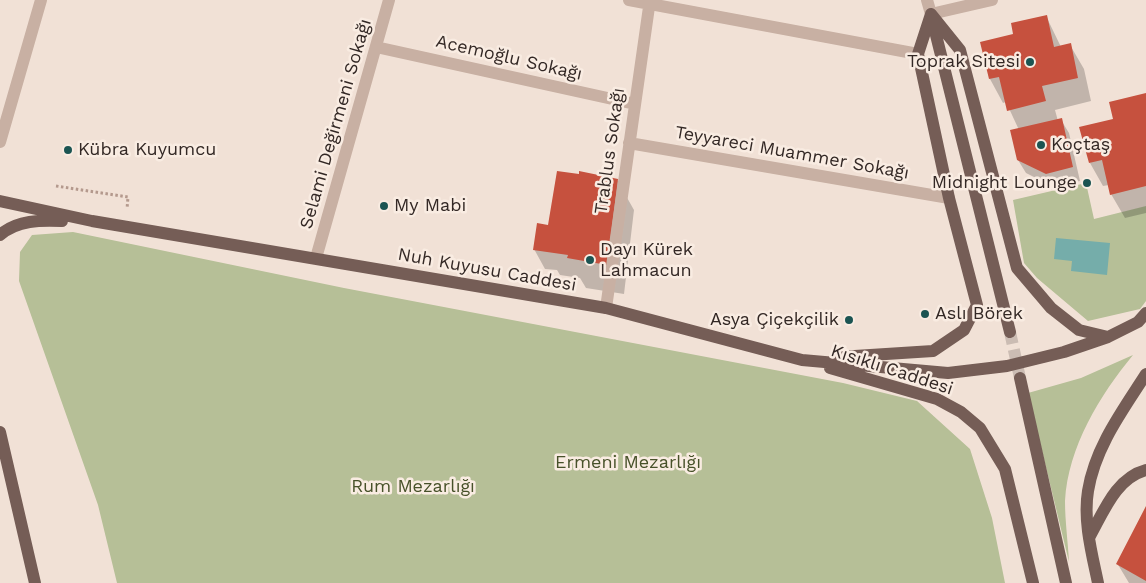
<!DOCTYPE html>
<meta charset="utf-8">
<style>
body{margin:0}
canvas{display:block;background:#f1e1d6}
</style>
<canvas width="1146" height="583"></canvas>
<script>
const g = document.querySelector('canvas').getContext('2d');
g.lineJoin = 'round';
function fill(path, color) {
  g.fillStyle = color;
  g.fill(path, 'evenodd');
}
function stroke(path, color, width, dash) {
  g.strokeStyle = color;
  g.lineWidth = width;
  g.lineCap = dash ? 'butt' : 'round';
  g.setLineDash(dash || []);
  g.stroke(path);
}
function write(font, color, halo, rows, align = 'center') {
  g.font = font + ' "Work Sans",sans-serif';
  g.lineWidth = 5;
  g.setLineDash([]);
  g.textBaseline = 'middle';
  g.strokeStyle = halo;
  g.fillStyle = color;
  for (const [text, x, y, turn = 0] of rows) {
    g.save();
    g.translate(x, y);
    g.rotate((+turn || 0) * Math.PI / 180);
    g.textAlign = isNaN(turn) ? turn : align;
    if (halo) g.strokeText(text, 0, 0);
    g.fillText(text, 0, 0);
    g.restore();
  }
}
const green = new Path2D(`
 M 1086,183 L 1094,219 L 1146,206 L 1146,301 L 1140,309 L 1088,321 L 1037,278 L 1024,263 L 1013,200 Z
 M 73,232 L 344,288 L 843,383 L 917,401 L 970,449 L 992,518 L 1005,583 L 117,583 L 98,505 L 19,281 L 20,252 L 32,235 Z
 M 1133,355 C 1100,395 1068,447 1065,501 C 1065,521 1068,542 1069,562 L 1028,393 L 1081,378 Z`);
const water = new Path2D(`
 M 1056,238 L 1110,243 L 1107,275 L 1071,271 L 1072,261 L 1054,259 Z`);
const shadow = new Path2D(`
 M 1046,16 L 1061,47 L 1070,45 L 1084,69 L 1091,101 L 1055,110 L 1058,121 L 1061,120 L 1069,133 L 1080,181 L 1054,187 L 1026,173 L 1018,160 L 1019,130 L 1006,102 L 1003,103 L 990,79 L 981,43 L 1015,35 Z
 M 1146,94 L 1146,213 L 1125,218 L 1111,194 L 1109,185 L 1103,186 L 1090,163 L 1114,119 Z
 M 617,180 L 634,210 L 624,294 L 586,288 L 580,278 L 560,275 L 557,270 L 545,269 L 534,249 L 548,226 Z
 M 1146,509 L 1146,583 L 1129,583 L 1117,563 Z`);
const building = new Path2D(`
 M 1047,15 L 1054,47 L 1071,43 L 1078,78 L 1042,86 L 1046,101 L 1007,111 L 999,77 L 989,79 L 980,42 L 1013,34 L 1011,23 Z
 M 1146,93 L 1146,186 L 1110,195 L 1102,160 L 1089,163 L 1079,127 L 1113,119 L 1109,102 Z
 M 1062,118 L 1073,167 L 1046,174 L 1017,160 L 1010,130 Z
 M 557,171 L 579,174 L 579,171 L 618,179 L 607,265 L 567,258 L 568,255 L 533,250 L 537,223 L 548,225 Z
 M 1146,506 L 1146,581 L 1116,564 Z`);
const majorTunnel = new Path2D(`
 M 1010,332 L 1020,378`);
const path = new Path2D(`
 M 56,186 L 128,197 L 127,209`);
const minor = new Path2D(`
 M 629,0 L 918,54
 M 927,0 L 931,14 L 992,0
 M 376,47 L 635,104
 M 0,142 L 41,0
 M 629,143 L 949,198
 M 316,258 L 389,0
 M 606,308 L 650,0`);
const major = new Path2D(`
 M 931,14 L 960,50 L 1017,268 L 1051,308 L 1079,330 L 1108,337
 M 932,19 L 1010,332
 M 0,201 L 92,221 L 606,308 L 802,360 L 948,373 L 1007,366 L 1064,352 L 1108,337 L 1138,322 L 1146,313
 M 0,235 C 17,220 41,220 62,221
 M 839,357 L 933,351 L 964,330 L 977,305 L 949,198 L 918,54 L 931,14
 M 830,368 L 937,399 L 961,412 L 980,428 L 1005,469 L 1033,583
 M 1020,378 L 1066,583
 M 0,432 L 35,583
 M 1090,536 C 1104,511 1116,478 1146,470
 M 1098,583 C 1092,554 1083,521 1088,491 C 1095,447 1123,410 1146,374`);
const markers = [
 [1030,62,5,"#1b5452"],
 [1041,145,5,"#1b5452"],
 [68,150,5,"#1b5452"],
 [1087,183,5,"#1b5452"],
 [384,206,5,"#1b5452"],
 [590,260,5,"#1b5452"],
 [925,314,5,"#1b5452"],
 [849,320,5,"#1b5452"]
];
const streetNames = [
 ["Acemoğlu Sokağı",509,58,13],
 ["Selami Değirmeni Sokağı",336,124,-74],
 ["Trablus Sokağı",610,151,-82],
 ["Teyyareci Muammer Sokağı",792,153,10],
 ["Nuh Kuyusu Caddesi",487,270,10],
 ["Kısıklı Caddesi",892,370,18]
];
const poiNames = [
 ["Toprak Sitesi",1020,62,"right"],
 ["Koçtaş",1051,145],
 ["Kübra Kuyumcu",78,150],
 ["Midnight Lounge",1077,183,"right"],
 ["My Mabi",394,206],
 ["Dayı Kürek",600,250],
 ["Lahmacun",600,271],
 ["Aslı Börek",935,314],
 ["Asya Çiçekçilik",839,320,"right"]
];
const parkNames = [
 ["Ermeni Mezarlığı",628,463],
 ["Rum Mezarlığı",413,487]
];
fill(green, '#b6bf97');
fill(water, '#75adaa');
fill(shadow, '#0003');
fill(building, '#c6513e');
stroke(majorTunnel, '#cbbcb3', 12, [12, 6]);
stroke(path, '#b4998d', 3, [2.5, 2.5]);
stroke(minor, '#c8b0a3', 12);
stroke(major, '#755d56', 12);
for (const [x, y, r, color] of markers) {
  const dot = new Path2D();
  dot.arc(x, y, r, 0, 2 * Math.PI);
  g.fillStyle = color;
  g.fill(dot);
  stroke(dot, '#f9ece2', 2);
}
write('18px', '#332825', '#f9ece2', streetNames);
write('18px', '#332825', '#f9ece2', poiNames, 'left');
write('18px', '#475129', '#f9ece2', parkNames);
</script>
